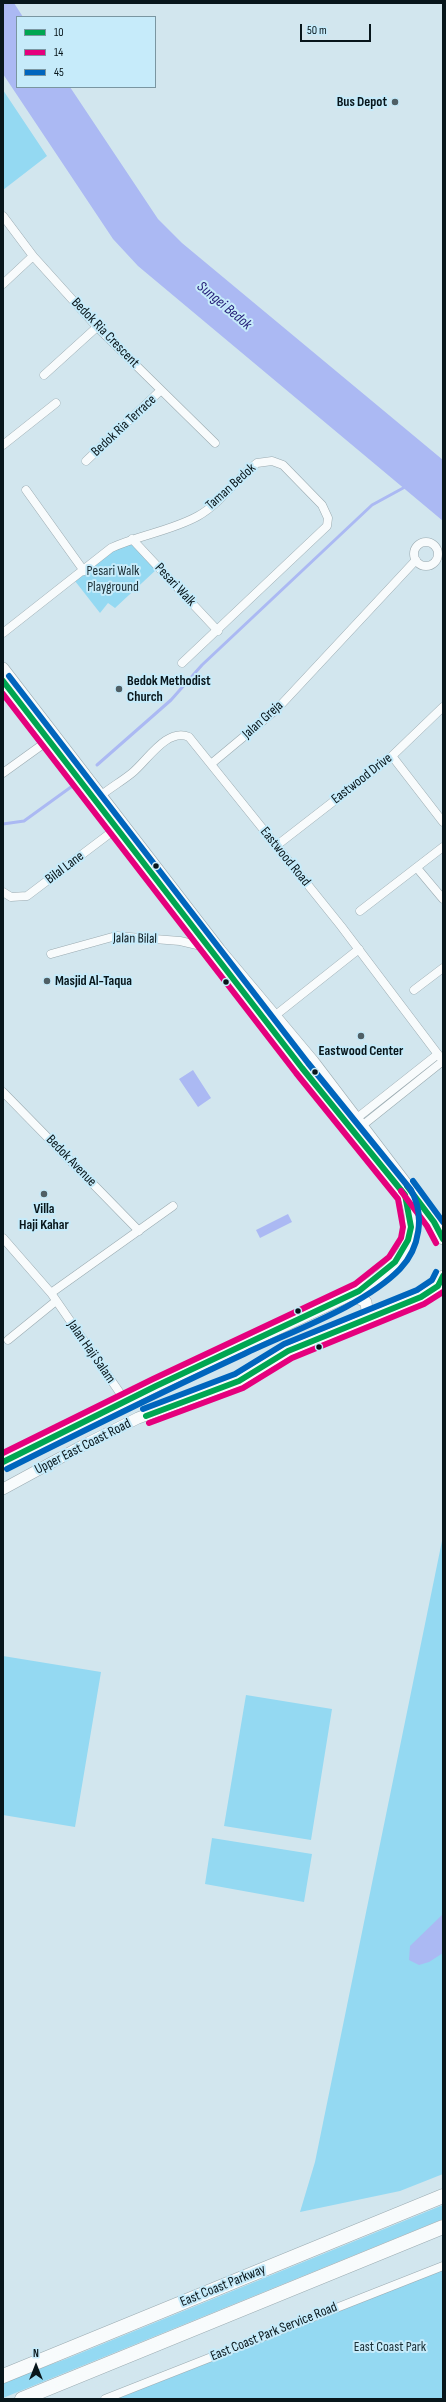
<!DOCTYPE html>
<style>
body{margin:0}
#map{position:relative;width:446px;height:2402px;overflow:hidden;background:#d2e6ee;font-family:"Sofia Sans Condensed",sans-serif}
canvas{display:block}
.frame{position:absolute;inset:0;border:4px solid #08161b;pointer-events:none}
.legend{position:absolute;left:16px;top:16px;width:140px;height:72px;box-sizing:border-box;background:#c6ebfa;border:1px solid #7a96a1;margin:0;padding:5px 7px;list-style:none;font-size:12px;color:#08161b}
.legend li{display:flex;align-items:center;gap:8px;height:20px}
.legend b{width:20px;border:1px solid #7a96a1}
.north{position:absolute;left:16px;top:2346px;width:40px;height:40px;-webkit-text-stroke:3px #c6ebfa;paint-order:stroke;rotate:0deg;font-size:11px;font-weight:700;line-height:16px;text-align:center;color:#08161b}
.north::after{content:'';display:block;margin:auto;width:14px;height:18px;background:#08161b;clip-path:polygon(50% 0,100% 100%,50% 72%,0 100%)}
.scale{position:absolute;left:300px;top:24px;width:71px;height:18px;box-sizing:border-box;border:2px solid #08161b;border-top:0;padding-left:5px;font-size:12px;line-height:14px;white-space:nowrap;color:#08161b;-webkit-text-stroke:3px #c6ebfa;paint-order:stroke}
</style>
<div id="map">
<canvas width="446" height="2402"></canvas>
<div class="frame"></div>
<ul class="legend">
<li><b style="height:5px;background:#00a651"></b>10</li>
<li><b style="height:5px;background:#e5007d"></b>14</li>
<li><b style="height:5px;background:#0065bd"></b>45</li>
</ul>
<div class="north">N</div>
<div class="scale">50 m</div>
</div>
<script>
const g = document.querySelector('canvas').getContext('2d');
g.lineJoin = 'round';
function fill(path, color) {
  g.fillStyle = color;
  g.fill(path, 'evenodd');
}
function stroke(path, color, width, dash) {
  g.strokeStyle = color;
  g.lineWidth = width;
  g.lineCap = dash ? 'butt' : 'round';
  g.setLineDash(dash || []);
  g.stroke(path);
}
function write(font, color, halo, rows, align = 'center') {
  g.font = font + ' "Sofia Sans Condensed",sans-serif';
  g.lineWidth = 4;
  g.setLineDash([]);
  g.textBaseline = 'middle';
  g.strokeStyle = halo;
  g.fillStyle = color;
  for (const [text, x, y, turn = 0] of rows) {
    g.save();
    g.translate(x, y);
    g.rotate((+turn || 0) * Math.PI / 180);
    g.textAlign = isNaN(turn) ? turn : align;
    if (halo) g.strokeText(text, 0, 0);
    g.fillText(text, 0, 0);
    g.restore();
  }
}
const green = new Path2D(`
 M 3,90 L 47,156 L 3,190 Z
 M 131,542 L 157,569 L 115,608 L 108,603 L 100,613 L 75,581 L 112,551 Z
 M 443,1536 L 443,2174 L 400,2191 L 300,2212 L 315,2162 Z
 M 3,1656 L 101,1672 L 75,1827 L 3,1815 Z
 M 246,1695 L 332,1709 L 311,1840 L 224,1826 Z
 M 212,1838 L 312,1854 L 304,1902 L 205,1884 Z
 M 443,2205 L 443,2219 L 3,2398 L 3,2382 L 66,2359 Z
 M 443,2270 L 443,2399 L 116,2399 Z`);
const water = new Path2D(`
 M 3,3 L 14,3 L 23,17 L 17,17 L 17,87 L 70,87 L 158,219 L 182,243 L 443,460 L 443,521 L 138,266 L 113,239 L 3,74 Z
 M 193,1070 L 211,1098 L 198,1107 L 179,1079 Z
 M 288,1214 L 292,1222 L 260,1238 L 256,1230 Z
 M 443,1914 L 443,1953 L 429,1962 L 419,1965 L 409,1960 L 410,1946 Z`);
const stream = new Path2D(`
 M 97,765 L 171,700 L 202,665 L 372,505 L 405,487
 M 3,824 L 24,821 L 71,787`);
const street = new Path2D(`
 M 3,216 L 33,256 L 97,327 L 215,443
 M 3,284 L 33,256
 M 44,375 L 97,327
 M 3,445 L 56,403
 M 86,461 L 161,390
 M 26,490 L 84,571
 M 132,539 L 218,631
 M414 554a12 12 0 1 1 24 0a12 12 0 1 1-24 0Z
 M 3,633 L 111,548 C 139,535 171,531 198,516 C 221,503 236,479 257,463 L 272,461 L 283,465 L 322,505 L 328,518 L 327,526 L 182,663
 M 392,756 L 443,822
 M 211,764 L 277,709 L 416,560
 M 3,773 L 53,737
 M 98,798 C 108,789 121,782 132,773 C 147,761 167,727 189,737 L 341,926 L 443,1061
 M 276,846 L 392,756 L 443,707
 M 417,868 L 443,899
 M 3,892 L 11,897 L 27,896 L 121,825
 M 360,911 L 443,847
 M 51,954 L 116,936 L 180,941 L 210,948
 M 414,990 L 443,968
 M 272,1018 L 359,949
 M 3,1092 L 139,1231
 M 352,1122 L 438,1054
 M 358,1129 L 443,1061
 M 3,1238 L 51,1293 L 120,1393 L 127,1401
 M 51,1293 L 173,1206
 M 8,1340 L 56,1301
 M 105,2399 L 443,2266`);
const secondary = new Path2D(`
 M 3,668 L 220,950 L 313,1061 L 414,1194 L 434,1222 L 443,1239
 M 3,681 L 302,1068 L 405,1195 C 423,1245 397,1265 359,1291 L 156,1386 L 3,1462
 M 351,1295 L 366,1302 L 368,1319
 M 3,1489 L 82,1446 L 138,1418 L 239,1381 L 288,1351 L 421,1297 L 438,1286 L 443,1276`);
const highway = new Path2D(`
 M 3,2376 L 443,2196
 M 22,2399 L 443,2227`);
const bus1 = new Path2D(`
 M 3,681 L 302,1068 L 405,1195 L 411,1227 L 408,1240 L 395,1262 L 359,1291 L 156,1386 L 3,1462
 M 407,1186 L 434,1222 L 443,1239
 M 146,1416 L 239,1381 L 288,1351 L 421,1297 L 438,1286 L 443,1276`);
const bus2 = new Path2D(`
 M 3,694 L 296,1073 L 398,1199 L 403,1227 L 401,1238 L 389,1257 L 355,1284 L 153,1379 L 3,1453
 M 401,1191 L 427,1226 L 436,1243
 M 149,1423 L 243,1388 L 292,1358 L 424,1304 L 443,1292`);
const bus3 = new Path2D(`
 M 413,1181 L 443,1222
 M 143,1409 L 235,1374 L 284,1344 L 417,1290 L 432,1280 L 436,1272
 M 7,1469 C 85,1430 164,1391 244,1354 C 292,1331 364,1306 400,1269 C 420,1248 425,1215 411,1190 L 308,1063 L 9,676`);
const markers = [
 [395,102,4,"#4f5f65"],
 [119,689,4,"#4f5f65"],
 [156,866,3.5,"#08161b"],
 [47,981,4,"#4f5f65"],
 [226,982,3.5,"#08161b"],
 [361,1036,4,"#4f5f65"],
 [315,1072,3.5,"#08161b"],
 [44,1194,4,"#4f5f65"],
 [298,1311,3.5,"#08161b"],
 [319,1347,3.5,"#08161b"]
];
const poiNames = [
 ["Bus Depot",387,102,"right"],
 ["Bedok Methodist",127,681],
 ["Church",127,697],
 ["Masjid Al-Taqua",55,981],
 ["Eastwood Center",361,1051,"center"],
 ["Villa",44,1209,"center"],
 ["Haji Kahar",44,1225,"center"]
];
const streetNames = [
 ["Bedok Ria Crescent",105,333,46],
 ["Bedok Ria Terrace",124,426,-43],
 ["Taman Bedok",231,487,-42],
 ["Pesari Walk",175,585,47],
 ["Jalan Greja",263,720,-42],
 ["Eastwood Drive",362,779,-38],
 ["Eastwood Road",285,857,51],
 ["Bilal Lane",65,868,-37],
 ["Jalan Bilal",135,939,1],
 ["Bedok Avenue",71,1161,46],
 ["Jalan Haji Salam",91,1352,55],
 ["Upper East Coast Road",83,1447,-27],
 ["East Coast Parkway",223,2286,-22],
 ["East Coast Park Service Road",274,2332,-22]
];
const parkNames = [
 ["Pesari Walk",113,571],
 ["Playground",113,587],
 ["East Coast Park",390,2347]
];
const waterNames = [
 ["Sungei Bedok",224,306,40]
];
fill(green, '#94d9f2');
fill(water, '#abb9f3');
stroke(stream, '#abb9f3', 3);
stroke(street, '#9aaab0', 9);
stroke(secondary, '#9aaab0', 12);
stroke(highway, '#9aaab0', 15);
stroke(street, '#f8fbfc', 8);
stroke(secondary, '#f8fbfc', 11);
stroke(highway, '#f8fbfc', 14);
stroke(bus1, '#00a651', 6);
stroke(bus2, '#e5007d', 6);
stroke(bus3, '#0065bd', 6);
for (const [x, y, r, color] of markers) {
  const dot = new Path2D();
  dot.arc(x, y, r, 0, 2 * Math.PI);
  g.fillStyle = color;
  g.fill(dot);
  stroke(dot, '#c6ebfa', 1.5);
}
write('bold 14px', '#08161b', '#c6ebfa', poiNames, 'left');
write('14px', '#08161b', '#c6ebfa', streetNames);
write('14px', '#192d34', '#c6ebfa', parkNames);
write('italic 15px', '#262079', '#c6ebfa', waterNames);
</script>
